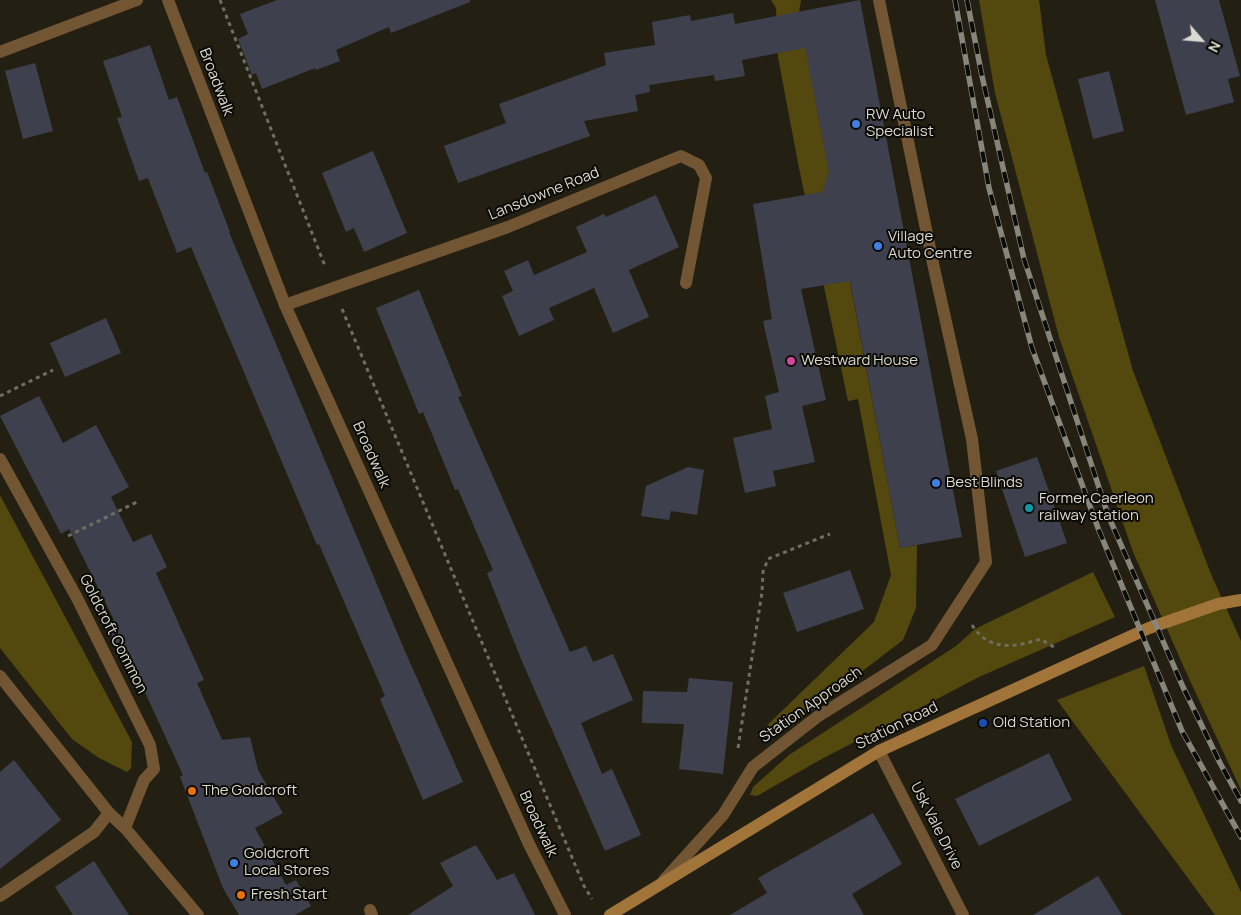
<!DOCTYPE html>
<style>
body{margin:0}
#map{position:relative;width:1241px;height:915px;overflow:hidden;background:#232013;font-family:Manrope,sans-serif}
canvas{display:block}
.north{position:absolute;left:1176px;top:15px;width:50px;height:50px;-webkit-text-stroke:4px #0b0a05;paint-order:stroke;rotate:117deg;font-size:14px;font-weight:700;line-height:20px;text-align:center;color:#dbdad1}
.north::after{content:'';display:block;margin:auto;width:18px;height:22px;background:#dbdad1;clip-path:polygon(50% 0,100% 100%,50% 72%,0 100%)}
</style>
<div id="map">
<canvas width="1241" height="915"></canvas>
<div class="north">N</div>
</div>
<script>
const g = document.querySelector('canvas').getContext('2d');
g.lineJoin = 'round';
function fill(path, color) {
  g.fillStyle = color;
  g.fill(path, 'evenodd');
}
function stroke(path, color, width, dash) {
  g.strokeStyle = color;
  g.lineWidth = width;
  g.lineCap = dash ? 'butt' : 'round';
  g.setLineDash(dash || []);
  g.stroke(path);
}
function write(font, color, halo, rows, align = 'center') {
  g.font = font + ' Manrope,sans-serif';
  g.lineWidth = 4;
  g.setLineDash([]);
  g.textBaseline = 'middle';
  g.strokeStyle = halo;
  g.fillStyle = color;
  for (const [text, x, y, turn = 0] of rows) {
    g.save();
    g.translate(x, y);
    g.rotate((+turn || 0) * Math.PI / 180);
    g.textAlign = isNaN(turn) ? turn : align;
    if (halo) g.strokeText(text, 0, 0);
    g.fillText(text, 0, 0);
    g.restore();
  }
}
const green = new Path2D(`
 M 771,0 L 801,0 L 799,12 L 900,548 L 917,545 L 916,608 L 903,640 L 791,726 L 756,736 L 874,622 L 891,575 L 858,399 L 848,401 L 798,163 L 778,57 L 776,8 Z
 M 979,0 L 1039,0 L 1046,55 L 1133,371 L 1211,574 L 1241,641 L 1241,790 L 1186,672 L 1133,552 L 1059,337 L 995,93 Z
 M 0,495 L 132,742 L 131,768 L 127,772 L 99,758 L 72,739 L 0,648 Z
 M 1093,572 L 1115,617 L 979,677 L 818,761 L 757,796 L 750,795 L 753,787 L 789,755 L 956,646 L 975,629 Z
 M 1144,666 L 1171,745 L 1241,892 L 1241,915 L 1215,915 L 1057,700 Z`);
const building = new Path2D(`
 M 277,0 L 470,0 L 470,2 L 391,33 L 389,27 L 336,50 L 340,61 L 316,70 L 315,68 L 262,89 L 256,73 L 252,75 L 238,39 L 248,34 L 240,14 Z
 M 860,0 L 962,537 L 900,548 L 850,281 L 801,289 L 826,400 L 802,406 L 815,462 L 773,471 L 776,486 L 745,493 L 733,438 L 772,429 L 765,396 L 779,392 L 763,321 L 772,319 L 753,204 L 822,192 L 829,172 L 805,48 L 742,60 L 745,76 L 715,81 L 714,75 L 649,85 L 650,92 L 635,95 L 638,111 L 584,121 L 590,136 L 458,183 L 444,146 L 506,123 L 499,104 L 606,65 L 604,53 L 655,45 L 652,22 L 690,15 L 691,21 L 733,13 L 735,24 Z
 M 1155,0 L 1219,0 L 1240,76 L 1228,79 L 1234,102 L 1186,115 Z
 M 150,45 L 169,100 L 177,97 L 205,173 L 207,172 L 230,232 L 229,232 L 404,649 L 463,782 L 423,800 L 380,699 L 385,696 L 319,544 L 317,545 L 191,247 L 177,253 L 148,178 L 139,181 L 117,118 L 122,117 L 103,61 Z
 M 35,63 L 53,131 L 23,139 L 5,71 Z
 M 1109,71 L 1124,131 L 1093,139 L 1078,79 Z
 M 373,151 L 407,233 L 364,252 L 354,228 L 346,232 L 322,173 Z
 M 656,195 L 679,247 L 629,270 L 649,317 L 613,333 L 594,288 L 549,308 L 554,320 L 519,336 L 502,296 L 513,291 L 504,271 L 528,260 L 534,275 L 587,252 L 576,227 L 604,214 L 606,217 Z
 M 419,290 L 462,396 L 458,397 L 570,652 L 586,646 L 593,662 L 613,654 L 633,700 L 581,723 L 602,774 L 612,769 L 641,835 L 605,851 L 521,659 L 487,573 L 493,570 L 475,529 L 458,489 L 455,490 L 423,412 L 419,414 L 376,308 Z
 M 106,318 L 121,353 L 65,377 L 50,343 Z
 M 39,396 L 63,443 L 96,425 L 129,487 L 111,497 L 133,542 L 151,534 L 167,567 L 156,573 L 204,680 L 197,683 L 222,740 L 250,737 L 258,770 L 283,813 L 255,828 L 286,885 L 296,880 L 311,906 L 295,915 L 239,915 L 223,888 L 180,777 L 183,775 L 127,653 L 119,656 L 104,624 L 114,620 L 69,529 L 61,534 L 0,416 Z
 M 1037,457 L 1067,543 L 1025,557 L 996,471 Z
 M 688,467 L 704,470 L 697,515 L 671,511 L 669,520 L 641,516 L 646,486 Z
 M 850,570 L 864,609 L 797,632 L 783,593 Z
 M 689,678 L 733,682 L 723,774 L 679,769 L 684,724 L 642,723 L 643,691 L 687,692 Z
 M 1049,753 L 1072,800 L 979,846 L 955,799 Z
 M 14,760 L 61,820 L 0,869 L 0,772 Z
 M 873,813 L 902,864 L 852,894 L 864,915 L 730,915 L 767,893 L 758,878 Z
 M 476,845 L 497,880 L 514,873 L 535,915 L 408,915 L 453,886 L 440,863 Z
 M 94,861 L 112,889 L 129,915 L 73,915 L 55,887 Z
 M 1098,876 L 1122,915 L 1033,915 Z`);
const path = new Path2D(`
 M 220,0 L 325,266
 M 342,309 L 584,886 L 592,899
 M 0,396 L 53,370
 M 68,536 L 139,501
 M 972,625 C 988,651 1015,648 1040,639 L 1054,647
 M 738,748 L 762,592 L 763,572 L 768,559 L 830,534`);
const service = new Path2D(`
 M 285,305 L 508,227 L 681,156 L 699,165 L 706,178 L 686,283
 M 370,910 L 372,915`);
const minor = new Path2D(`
 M 168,0 L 285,305 L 529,844 L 565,915
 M 0,459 L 77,598 L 150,745 L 154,769 L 144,780 L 125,828
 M 879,751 L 963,915
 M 664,880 L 723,815 L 753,767 L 817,717 L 932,645 L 986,562 L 972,439 L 934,268 L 879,0
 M 0,896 L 94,832 L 109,813`);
const tertiary = new Path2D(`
 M 0,52 L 137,0
 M 0,676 L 109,813 L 125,828 L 198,915`);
const secondary = new Path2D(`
 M 610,915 L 879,751 L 1149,628 L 1218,604 L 1241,600`);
const rail = new Path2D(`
 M 955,0 L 989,188 L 1032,348 L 1098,528 L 1182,731 L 1241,837
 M 967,0 L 982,76 L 1024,259 L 1108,515 L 1183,687 L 1220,763 L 1241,801`);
const markers = [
 [856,124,5,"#3f7fe0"],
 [878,246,5,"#3f7fe0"],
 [791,361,5,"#d1479c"],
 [936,483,5,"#3f7fe0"],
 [1029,508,5,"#0f9aa8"],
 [983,723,5,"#1a4fb4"],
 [192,791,5,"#e8710a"],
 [234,863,5,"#3f7fe0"],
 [241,895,5,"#e8710a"]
];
const streetNames = [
 ["Broadwalk",216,82,69],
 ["Lansdowne Road",544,194,-22],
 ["Broadwalk",371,455,66],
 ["Goldcroft Common",113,634,63],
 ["Station Approach",811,705,-35],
 ["Station Road",897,726,-26],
 ["Broadwalk",538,824,65],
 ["Usk Vale Drive",936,826,63]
];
const poiNames = [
 ["RW Auto",866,115],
 ["Specialist",866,132],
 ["Village",888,237],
 ["Auto Centre",888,254],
 ["Westward House",801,361],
 ["Best Blinds",946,483],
 ["Former Caerleon",1039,499],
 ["railway station",1039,516],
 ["Old Station",993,723],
 ["The Goldcroft",202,791],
 ["Goldcroft",244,854],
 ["Local Stores",244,871],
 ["Fresh Start",251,895]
];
fill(green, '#53480d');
fill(building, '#3e404e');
stroke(path, '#706e63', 3, [4, 4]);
stroke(service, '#725633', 12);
stroke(minor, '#725633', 12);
stroke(tertiary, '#725633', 12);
stroke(secondary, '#a1743a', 12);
stroke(rail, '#88867b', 5.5);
stroke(rail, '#0b0a05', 4, [11]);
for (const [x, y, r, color] of markers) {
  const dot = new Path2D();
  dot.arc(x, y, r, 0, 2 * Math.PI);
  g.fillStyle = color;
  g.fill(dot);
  stroke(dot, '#0b0a05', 2);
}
write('15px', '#dbdad1', '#0b0a05', streetNames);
write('15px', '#dbdad1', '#0b0a05', poiNames, 'left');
</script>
